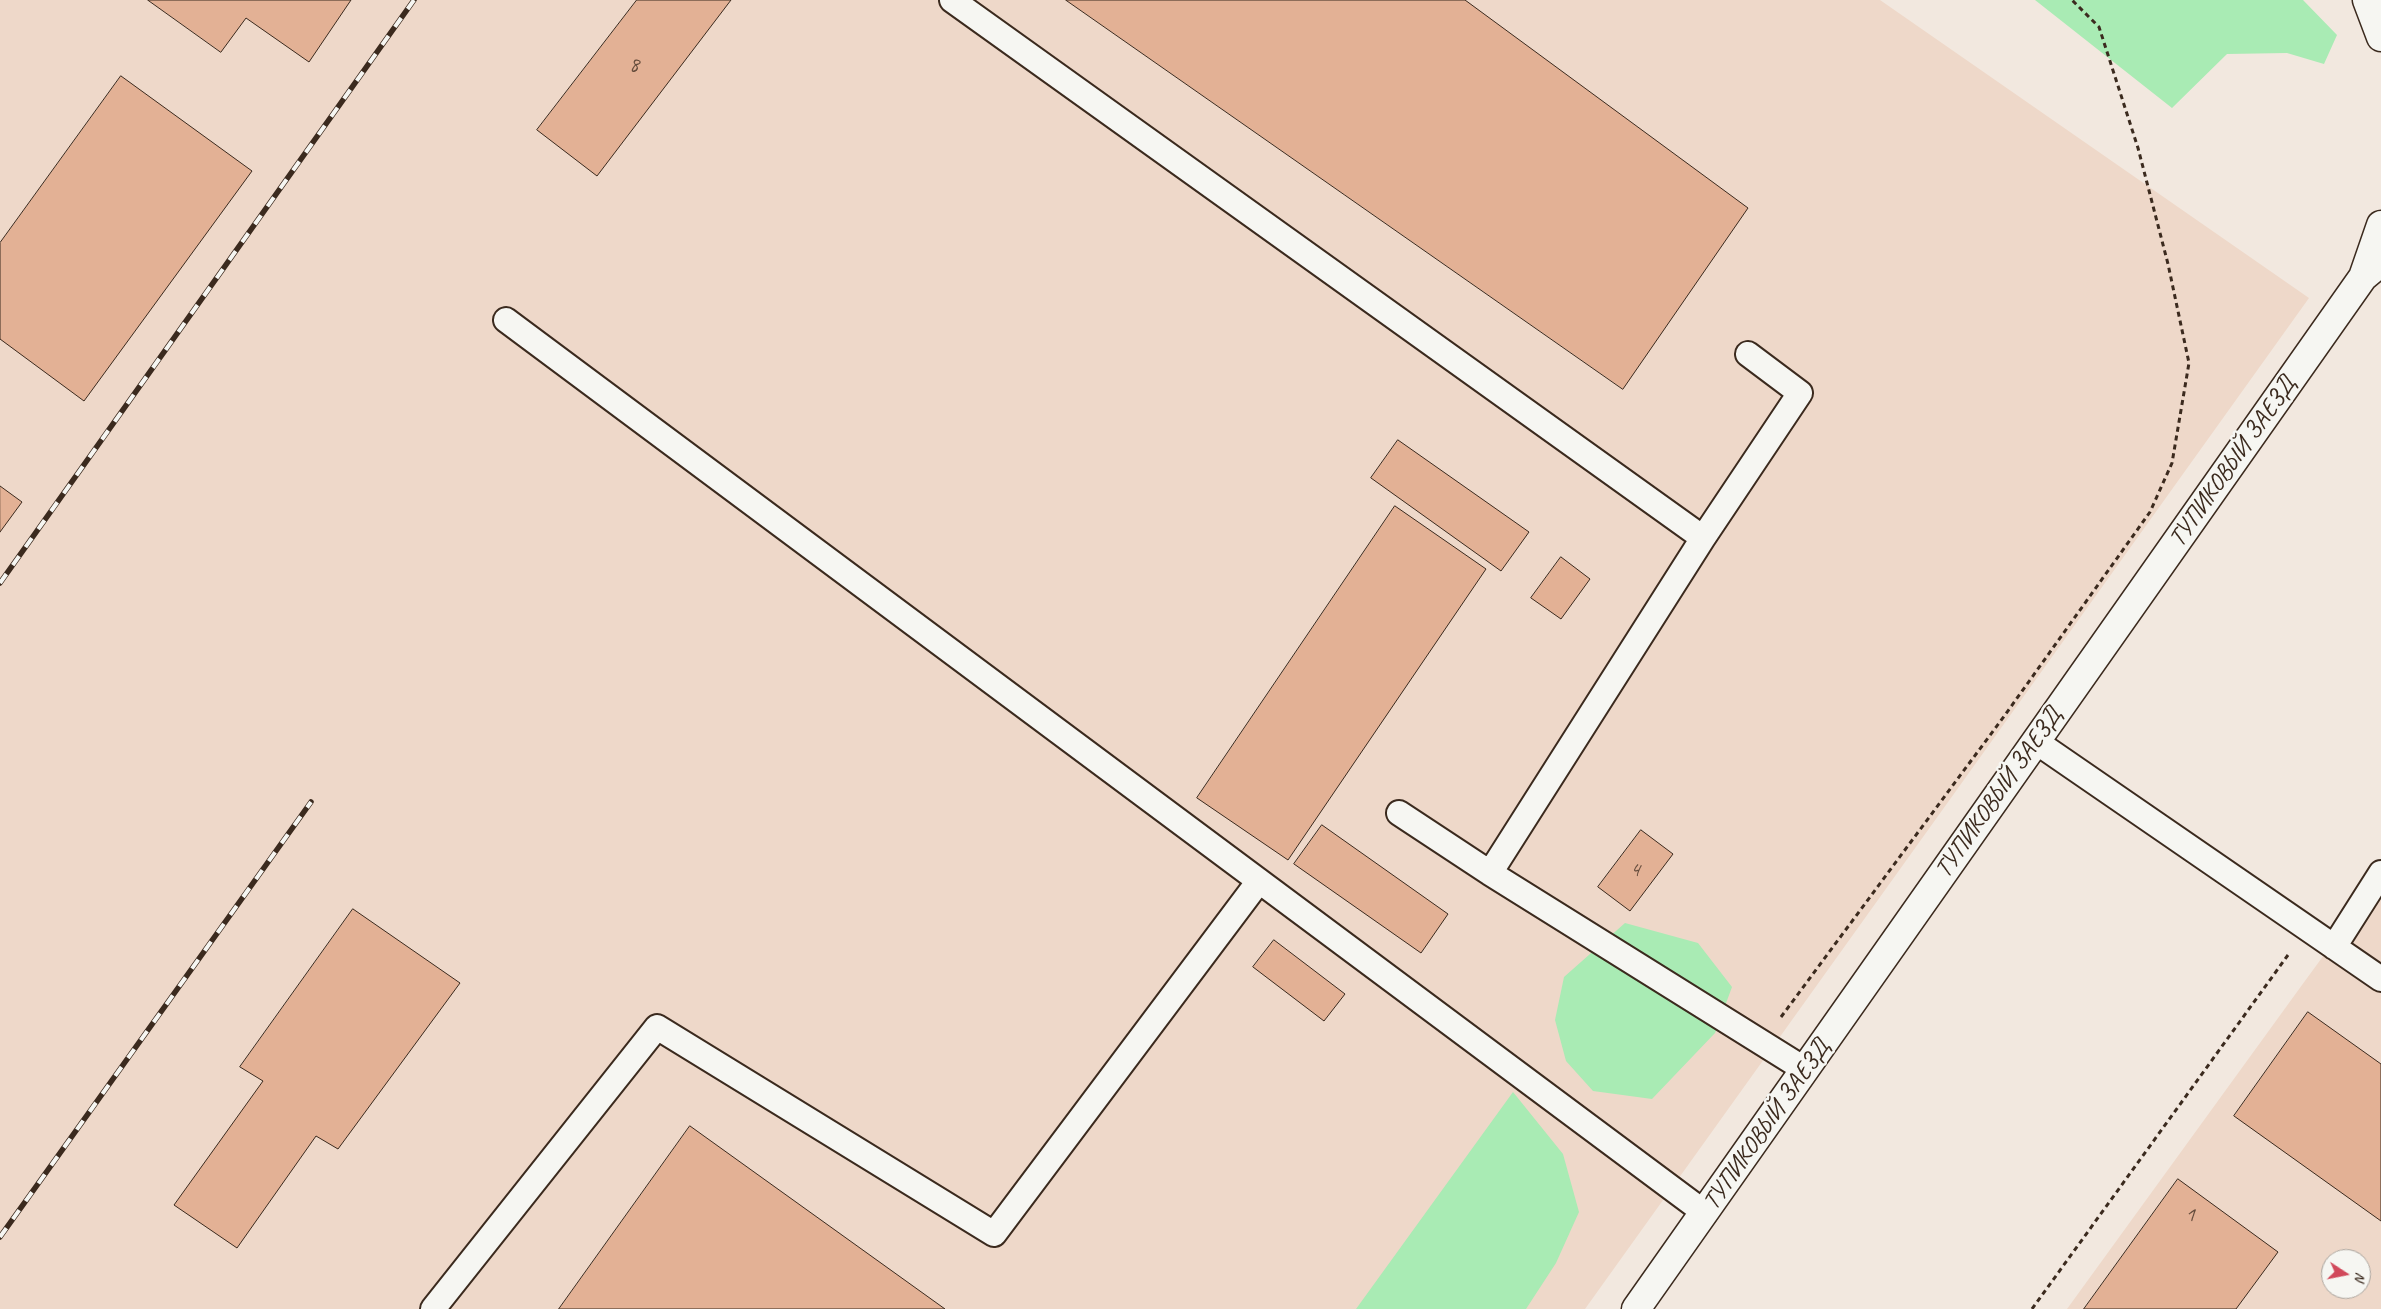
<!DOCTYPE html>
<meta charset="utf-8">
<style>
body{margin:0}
#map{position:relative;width:2381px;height:1309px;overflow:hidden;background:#f2e8df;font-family:Caveat,sans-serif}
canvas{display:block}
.north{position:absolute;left:2321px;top:1249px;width:50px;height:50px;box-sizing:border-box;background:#f6f6f2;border:1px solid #aba49d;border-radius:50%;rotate:101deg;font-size:14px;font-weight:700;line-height:20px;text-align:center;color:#3b2a1e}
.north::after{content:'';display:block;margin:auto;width:18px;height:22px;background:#d1495b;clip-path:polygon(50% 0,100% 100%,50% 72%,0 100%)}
</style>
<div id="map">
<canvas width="2381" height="1309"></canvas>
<div class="north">N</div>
</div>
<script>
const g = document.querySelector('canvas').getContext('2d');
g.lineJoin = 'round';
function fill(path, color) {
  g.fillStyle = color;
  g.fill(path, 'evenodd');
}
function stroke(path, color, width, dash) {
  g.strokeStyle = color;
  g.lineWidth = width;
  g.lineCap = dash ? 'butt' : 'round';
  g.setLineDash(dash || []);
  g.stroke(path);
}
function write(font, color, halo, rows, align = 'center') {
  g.font = font + ' Caveat,sans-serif';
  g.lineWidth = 5;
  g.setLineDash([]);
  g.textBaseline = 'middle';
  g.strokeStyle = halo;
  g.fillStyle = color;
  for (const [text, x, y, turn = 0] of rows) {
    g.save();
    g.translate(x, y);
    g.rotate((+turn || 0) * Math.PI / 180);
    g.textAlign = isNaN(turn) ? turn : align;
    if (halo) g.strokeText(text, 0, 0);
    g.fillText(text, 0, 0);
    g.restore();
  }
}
const built = new Path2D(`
 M 0,0 L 1880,0 L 2309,298 L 1585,1309 L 0,1309 Z
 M 2381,877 L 2381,1309 L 2067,1309 L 2302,985 ZM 2331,1259 L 2361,1259 L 2361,1289 L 2331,1289 Z`);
const green = new Path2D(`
 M 2035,0 L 2303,0 L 2337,35 L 2324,64 L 2287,53 L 2227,54 L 2172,108 Z
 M 1625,923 L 1698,943 L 1732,987 L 1715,1033 L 1652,1099 L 1593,1091 L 1566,1061 L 1555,1020 L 1564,977 Z
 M 1513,1092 L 1563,1154 L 1579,1212 L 1556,1263 L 1526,1309 L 1356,1309 Z`);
const building = new Path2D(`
 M 148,0 L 351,0 L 309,62 L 246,18 L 221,52 Z
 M 637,0 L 731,0 L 597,176 L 537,130 Z
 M 1066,0 L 1465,0 L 1748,208 L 1623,389 Z
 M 121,76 L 252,171 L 84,401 L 0,339 L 0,243 Z
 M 1398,440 L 1529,532 L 1501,571 L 1371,478 Z
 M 0,486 L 22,502 L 0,532 Z
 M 1395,506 L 1486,569 L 1288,860 L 1197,798 Z
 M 1561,557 L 1590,579 L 1561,619 L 1531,598 Z
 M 1322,825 L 1448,914 L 1421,953 L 1294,864 Z
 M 1641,830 L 1673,854 L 1630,911 L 1598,887 Z
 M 353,909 L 460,983 L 338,1149 L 316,1136 L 237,1248 L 174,1205 L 263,1081 L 240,1067 Z
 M 1274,940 L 1345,994 L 1324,1021 L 1253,967 Z
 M 2308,1012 L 2381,1064 L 2381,1221 L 2234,1116 Z
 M 690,1126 L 945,1309 L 559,1309 Z
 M 2178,1179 L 2278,1252 L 2236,1309 L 2084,1309 Z`);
const path = new Path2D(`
 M 1781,1017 L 2005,715 L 2150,512 L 2172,463 L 2189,363 L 2168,264 L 2138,148 L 2099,27 L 2072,0
 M 2032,1309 L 2288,955`);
const lane = new Path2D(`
 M 952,0 L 1703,538 L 1490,873
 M 506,320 L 1705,1213
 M 1703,538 L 1800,393 L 1748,354
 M 2035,741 L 2381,979
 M 1399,813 L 1490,873 L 1804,1069
 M 2334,947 L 2381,873
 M 433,1309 L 657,1027 L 994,1234 L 1259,881`);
const street = new Path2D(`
 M 2367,0 L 2381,37
 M 2363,277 L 2381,225
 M 1636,1309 L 2363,277 L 2381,262`);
const rail = new Path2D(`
 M 0,583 L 414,0
 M 0,1237 L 311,802`);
const numberNames = [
 ["8",634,65],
 ["4",1635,870],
 ["1",2190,1215]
];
const streetNames = [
 ["ТУПИКОВЫЙ ЗАЕЗД",2233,462,-55],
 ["ТУПИКОВЫЙ ЗАЕЗД",1999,793,-55],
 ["ТУПИКОВЫЙ ЗАЕЗД",1767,1125,-55]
];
fill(built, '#eed8c9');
fill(green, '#a9ebb4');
fill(building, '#e3b195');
stroke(building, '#3b2a1e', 1);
stroke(lane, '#3b2a1e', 28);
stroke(street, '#3b2a1e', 31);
stroke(path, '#3b2a1e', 3, [5, 4]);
stroke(lane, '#f6f6f2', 24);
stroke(street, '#f6f6f2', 28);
stroke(rail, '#3b2a1e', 5.5);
stroke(rail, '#f6f6f2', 4, [11]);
write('22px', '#654c3c', null, numberNames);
write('25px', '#3b2a1e', '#f6f6f2', streetNames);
</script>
